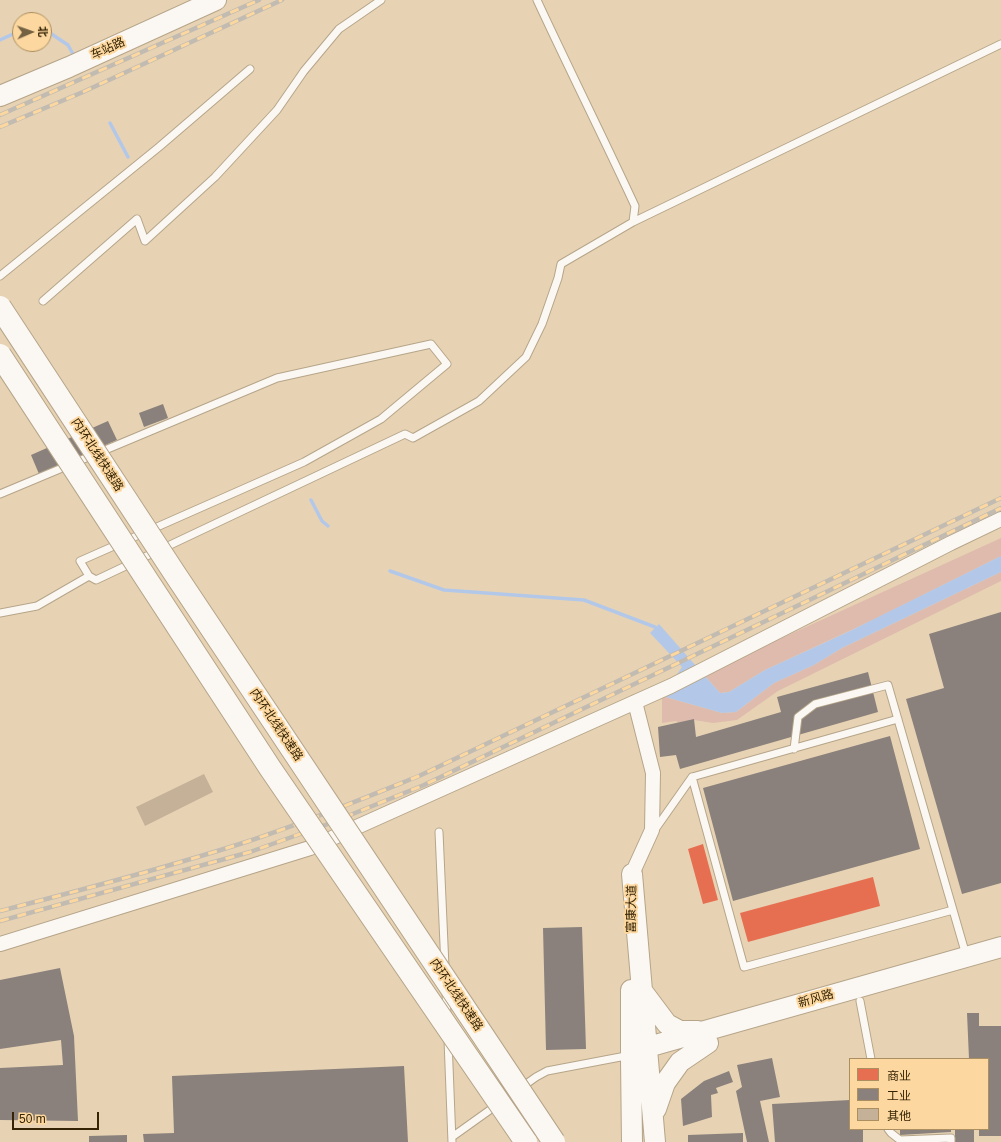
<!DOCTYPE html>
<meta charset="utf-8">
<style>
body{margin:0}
#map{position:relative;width:1001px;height:1142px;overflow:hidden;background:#e7d3b4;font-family:Helvetica,"Noto Sans SC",sans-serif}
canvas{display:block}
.legend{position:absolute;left:849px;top:1058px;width:140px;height:72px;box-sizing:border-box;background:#fcd79f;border:1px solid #ac8f61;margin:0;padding:5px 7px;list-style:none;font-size:12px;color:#342304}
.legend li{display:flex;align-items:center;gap:8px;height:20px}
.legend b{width:20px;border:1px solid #ac8f61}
.north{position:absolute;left:12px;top:12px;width:40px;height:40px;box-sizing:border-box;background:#fcd79f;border:1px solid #ac8f61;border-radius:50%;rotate:88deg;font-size:11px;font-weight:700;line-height:16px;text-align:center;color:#342304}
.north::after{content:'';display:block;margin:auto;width:14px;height:18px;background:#736142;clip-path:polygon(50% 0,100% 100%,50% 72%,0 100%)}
.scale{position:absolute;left:12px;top:1112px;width:87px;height:18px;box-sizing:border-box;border:2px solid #342304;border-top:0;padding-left:5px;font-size:12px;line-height:14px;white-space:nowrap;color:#342304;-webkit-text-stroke:3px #fcd79f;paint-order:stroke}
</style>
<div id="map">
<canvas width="1001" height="1142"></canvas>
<ul class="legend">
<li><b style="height:11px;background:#e76f51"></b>商业</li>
<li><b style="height:11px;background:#8a817c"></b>工业</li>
<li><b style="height:11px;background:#c5b098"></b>其他</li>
</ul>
<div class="north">北</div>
<div class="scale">50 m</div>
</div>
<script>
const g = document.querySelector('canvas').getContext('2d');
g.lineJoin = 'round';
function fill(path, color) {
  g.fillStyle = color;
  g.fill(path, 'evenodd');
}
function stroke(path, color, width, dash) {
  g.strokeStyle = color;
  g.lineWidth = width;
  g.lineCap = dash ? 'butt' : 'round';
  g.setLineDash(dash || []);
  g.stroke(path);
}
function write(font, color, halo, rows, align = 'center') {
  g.font = font + ' Helvetica,"Noto Sans SC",sans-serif';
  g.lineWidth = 4;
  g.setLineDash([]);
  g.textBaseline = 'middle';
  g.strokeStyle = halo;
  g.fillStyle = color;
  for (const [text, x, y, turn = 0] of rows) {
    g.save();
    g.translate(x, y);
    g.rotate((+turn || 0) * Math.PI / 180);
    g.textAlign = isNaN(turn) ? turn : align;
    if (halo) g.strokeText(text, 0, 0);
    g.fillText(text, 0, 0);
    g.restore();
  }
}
const green = new Path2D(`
 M 1001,538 L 1001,556 L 873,620 L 765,670 L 729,692 L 720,693 L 703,674 Z
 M 1001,572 L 1001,581 L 778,691 L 737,720 L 713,723 L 694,720 L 678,723 L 676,721 L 662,723 L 662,696 L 722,713 L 736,712 L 774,683 L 814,665 L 842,648 Z`);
const water = new Path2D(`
 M 1001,556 L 1001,572 L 842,648 L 814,665 L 774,683 L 736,712 L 722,713 L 662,696 L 682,667 L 650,633 L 659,624 L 720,693 L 729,692 L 765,670 L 852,630 Z`);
const shops = new Path2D(`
 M 703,844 L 718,900 L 703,904 L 688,849 Z
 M 873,877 L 880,906 L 748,942 L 740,913 Z`);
const industry = new Path2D(`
 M 163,404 L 168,418 L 144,427 L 139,413 Z
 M 108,421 L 117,440 L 39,474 L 31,455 Z
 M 1001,612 L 1001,883 L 962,894 L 906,699 L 944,688 L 929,634 Z
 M 868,672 L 878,712 L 680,769 L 676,755 L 660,757 L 658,727 L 694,719 L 696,737 L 781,712 L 777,697 Z
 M 890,736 L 920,849 L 733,901 L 703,788 Z
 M 582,927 L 586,1049 L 546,1050 L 543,928 Z
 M 60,968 L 74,1036 L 78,1121 L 0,1120 L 0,1068 L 63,1065 L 61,1040 L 0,1049 L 0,980 Z
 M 967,1013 L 979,1013 L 979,1026 L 1001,1026 L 1001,1136 L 979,1136 L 979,1129 L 988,1129 L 988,1059 L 969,1059 Z
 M 772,1058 L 780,1097 L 760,1101 L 769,1142 L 747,1142 L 736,1091 L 742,1087 L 737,1065 Z
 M 404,1066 L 408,1142 L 144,1142 L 143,1134 L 174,1133 L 172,1076 Z
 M 729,1071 L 733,1082 L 716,1088 L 718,1093 L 711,1095 L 712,1117 L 683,1126 L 681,1099 L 704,1081 Z
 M 850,1100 L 850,1129 L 863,1129 L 863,1142 L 775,1142 L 772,1104 Z
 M 900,1129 L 951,1129 L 951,1132 L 900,1135 Z
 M 955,1129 L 974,1129 L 974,1142 L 955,1142 Z
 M 743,1133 L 743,1142 L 688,1142 L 688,1135 Z
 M 127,1135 L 127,1142 L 89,1142 L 89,1136 Z`);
const stream = new Path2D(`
 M 44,29 L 68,45 L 73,54
 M 0,40 L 20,31
 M 110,123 L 128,157
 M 311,500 L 322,521 L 328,526
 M 390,571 L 444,590 L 584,600 L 655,627 L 657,632`);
const building = new Path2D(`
 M 204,774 L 213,792 L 145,826 L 136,807 Z`);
const lane = new Path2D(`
 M 633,222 L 1001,44
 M 0,276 L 159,147 L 250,69
 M 43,301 L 137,219 L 145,241 L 215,177 L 277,110 L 304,71 L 339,29 L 381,0
 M 0,494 L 277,378 L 431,344 L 447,364 L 381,419 L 304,462 L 80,561 L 89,576 L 37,606 L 0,613
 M 89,576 L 96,580 L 405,434 L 413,438 L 479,401 L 526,357 L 542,324 L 558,278 L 561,264 L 633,222 L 635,206 C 603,137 569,69 537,0
 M 898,719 L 692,777 L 744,967 L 953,910
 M 794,749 L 798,717 L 815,704 L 888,685 L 966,955
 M 654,831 L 692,777
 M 439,832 L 445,967
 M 446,992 L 447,1015
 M 860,1001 L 871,1059
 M 448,1040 L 452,1142
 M 888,1129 L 891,1133 L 900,1140 L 951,1138 L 951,1142
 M 452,1137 L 536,1077 L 547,1071 L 631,1055`);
const street = new Path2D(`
 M 632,874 L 652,830 L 653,773 L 635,702
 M 0,944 L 310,848 L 671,686 L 951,543 L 1001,519`);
const secondary = new Path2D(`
 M 0,96 L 69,67 L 216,0
 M 632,874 L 655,1142
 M 631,990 L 631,1060 L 632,1142
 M 643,992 L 667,1024 L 680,1031 L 698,1031
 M 631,1048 L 648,1047 L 1001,947
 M 656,1109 L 665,1083 L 680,1062 L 708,1043`);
const rail = new Path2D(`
 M 0,115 L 259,0
 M 0,127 L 83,92 L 282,0
 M 0,911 C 82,890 165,868 246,842 C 304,823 362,799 419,776 L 1001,498
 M 0,921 L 250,852 L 328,824 L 424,785 L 1001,508`);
const highwayBridge = new Path2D(`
 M 0,307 L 175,574 L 554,1142
 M 0,355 L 270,768 L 526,1142`);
const streetNames = [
 ["车站路",108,49,-24],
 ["内环北线快速路",97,455,57],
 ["内环北线快速路",276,725,56],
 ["富康大道",632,909,-89],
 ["内环北线快速路",456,995,56],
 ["新风路",816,999,-16]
];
fill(green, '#dfbbad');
fill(water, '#b3c8e8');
fill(shops, '#e76f51');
fill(industry, '#8a817c');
stroke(stream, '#b3c8e8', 3.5);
fill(building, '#c5b098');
stroke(lane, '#b6a589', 9);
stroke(street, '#b6a589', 16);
stroke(secondary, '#b6a589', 22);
stroke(lane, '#fbf8f4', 7);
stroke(street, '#fbf8f4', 14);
stroke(secondary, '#fbf8f4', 20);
stroke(rail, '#c1bbb2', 4.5);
stroke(rail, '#fcd79f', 3, [9]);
stroke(highwayBridge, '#b6a589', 24, []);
stroke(highwayBridge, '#fbf8f4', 22);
write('12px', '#342304', '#fcd79f', streetNames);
</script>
